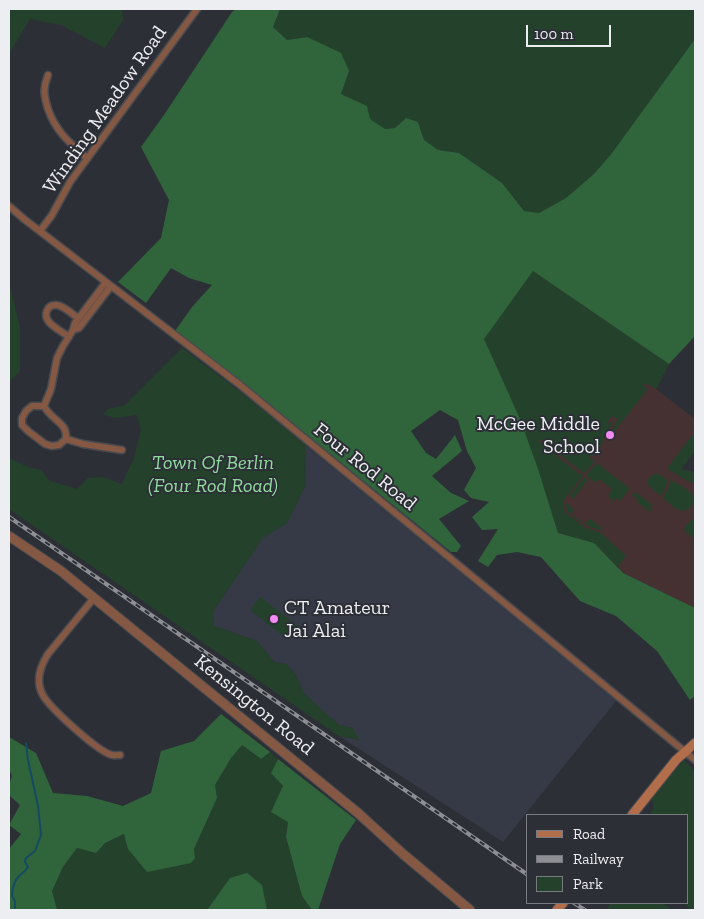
<!DOCTYPE html>
<style>
body{margin:0}
#map{position:relative;width:704px;height:919px;overflow:hidden;background:#2d2f36;font-family:"Zilla Slab",serif}
canvas{display:block}
.frame{position:absolute;inset:0;border:10px solid #edeef2;pointer-events:none}
.legend{position:absolute;left:526px;top:814px;width:162px;height:90px;box-sizing:border-box;background:#2d2f36;border:1px solid #7a7b81;margin:0;padding:6px 9px;list-style:none;font-size:15px;color:#edeef2}
.legend li{display:flex;align-items:center;gap:10px;height:25px}
.legend b{width:25px;border:1px solid #7a7b81}
.scale{position:absolute;left:526px;top:25px;width:85px;height:22px;box-sizing:border-box;border:2px solid #edeef2;border-top:0;padding-left:6px;font-size:15px;line-height:18px;white-space:nowrap;color:#edeef2;-webkit-text-stroke:4px #2d2f36;paint-order:stroke}
</style>
<div id="map">
<canvas width="704" height="919"></canvas>
<div class="frame"></div>
<ul class="legend">
<li><b style="height:6px;background:#b26d4b"></b>Road</li>
<li><b style="height:6px;background:#8d8f94"></b>Railway</li>
<li><b style="height:14px;background:#24422b"></b>Park</li>
</ul>
<div class="scale">100 m</div>
</div>
<script>
const g = document.querySelector('canvas').getContext('2d');
g.lineJoin = 'round';
function fill(path, color) {
  g.fillStyle = color;
  g.fill(path, 'evenodd');
}
function stroke(path, color, width, dash) {
  g.strokeStyle = color;
  g.lineWidth = width;
  g.lineCap = dash ? 'butt' : 'round';
  g.setLineDash(dash || []);
  g.stroke(path);
}
function write(font, color, halo, rows, align = 'center') {
  g.font = font + ' "Zilla Slab",serif';
  g.lineWidth = 4;
  g.setLineDash([]);
  g.textBaseline = 'middle';
  g.strokeStyle = halo;
  g.fillStyle = color;
  for (const [text, x, y, turn = 0] of rows) {
    g.save();
    g.translate(x, y);
    g.rotate((+turn || 0) * Math.PI / 180);
    g.textAlign = isNaN(turn) ? turn : align;
    if (halo) g.strokeText(text, 0, 0);
    g.fillText(text, 0, 0);
    g.restore();
  }
}
const built = new Path2D(`
 M 305,445 L 616,701 L 503,842 L 339,736 L 359,740 L 352,728 L 339,725 L 324,712 L 304,693 L 295,674 L 286,664 L 274,662 L 257,641 L 214,626 L 214,610 L 263,538 L 287,522 L 306,484 Z`);
const education = new Path2D(`
 M 533,271 L 669,364 L 656,389 L 695,419 L 695,451 L 681,469 L 695,472 L 695,608 L 623,573 L 618,567 L 558,533 L 538,469 Z`);
const green = new Path2D(`
 M 9,9 L 122,9 L 123,20 L 105,48 L 61,25 L 30,19 L 9,54 Z
 M 280,9 L 695,9 L 695,39 L 612,153 L 594,174 L 566,198 L 539,213 L 524,211 L 502,183 L 459,153 L 438,150 L 424,140 L 418,122 L 406,118 L 395,128 L 385,129 L 369,119 L 367,106 L 341,94 L 349,71 L 307,37 L 287,40 L 273,27 Z
 M 533,271 L 669,364 L 656,389 L 645,383 L 644,386 L 647,390 L 606,442 L 618,419 L 612,416 L 607,422 L 609,423 L 612,421 L 613,421 L 596,455 L 590,456 L 590,458 L 594,460 L 594,462 L 585,473 L 582,472 L 540,439 L 538,441 L 558,456 L 555,458 L 558,457 L 578,473 L 580,478 L 579,472 L 583,475 L 582,477 L 564,500 L 563,505 L 564,510 L 568,515 L 584,527 L 601,533 L 626,556 L 618,567 L 593,543 L 558,533 L 541,480 L 483,339 Z
 M 9,289 L 11,290 L 20,328 L 20,371 L 9,382 Z
 M 182,348 L 238,390 L 305,445 L 306,484 L 287,523 L 263,538 L 214,610 L 214,626 L 257,641 L 274,662 L 286,664 L 295,674 L 304,693 L 324,712 L 339,725 L 352,728 L 360,740 L 339,736 L 9,509 L 9,458 L 28,467 L 41,470 L 50,481 L 77,489 L 88,478 L 103,477 L 122,484 L 134,458 L 141,430 L 137,415 L 114,418 L 103,414 L 108,409 L 125,405 Z
 M 695,432 L 695,451 L 681,469 L 695,472 L 695,484 L 684,479 L 668,469 L 668,467 Z
 M 597,463 L 629,488 L 627,492 L 620,501 L 616,498 L 614,501 L 608,496 L 612,489 L 599,479 L 595,483 L 586,475 Z
 M 656,473 L 658,475 L 661,475 L 668,481 L 661,496 L 648,485 L 647,483 L 649,478 Z
 M 584,478 L 586,478 L 588,480 L 573,499 L 570,496 Z
 M 670,479 C 674,482 691,491 692,494 C 698,502 688,514 679,510 C 673,507 668,502 663,498 L 671,482 Z
 M 635,492 L 652,505 L 651,509 L 649,506 L 647,506 L 651,510 L 650,512 L 637,502 L 638,500 L 632,495 Z
 M 567,503 L 574,510 L 571,514 L 584,524 L 590,519 L 602,528 L 601,530 C 587,526 569,520 565,504 Z
 M 695,518 L 695,539 L 684,530 L 686,525 Z
 M 260,597 L 299,627 L 288,640 L 250,610 Z
 M 242,745 L 260,759 L 270,752 L 278,759 L 271,773 L 283,786 L 288,822 L 286,838 L 302,896 L 312,910 L 267,910 L 262,885 L 230,878 L 207,910 L 57,910 L 52,891 L 63,867 L 77,848 L 96,853 L 105,843 L 125,834 L 195,858 L 194,849 L 217,798 L 215,785 L 231,758 Z
 M 684,760 L 695,771 L 695,910 L 691,910 L 683,903 L 688,903 L 688,815 L 649,815 L 654,808 L 652,798 Z
 M 611,903 L 663,903 L 672,910 L 610,910 L 607,908 Z`);
const forest = new Path2D(`
 M 236,9 L 280,9 L 273,27 L 287,40 L 307,37 L 341,53 L 349,71 L 341,94 L 367,106 L 370,119 L 385,129 L 395,128 L 406,118 L 418,122 L 424,140 L 438,150 L 459,153 L 502,183 L 524,211 L 539,213 L 566,198 L 594,174 L 612,153 L 695,39 L 695,336 L 669,364 L 533,271 L 484,339 L 520,419 L 538,469 L 558,533 L 594,543 L 623,573 L 695,608 L 695,696 L 690,700 L 657,651 L 616,616 L 580,601 L 541,557 L 517,552 L 497,555 L 488,567 L 478,561 L 498,529 L 482,530 L 472,517 L 489,502 L 471,498 L 464,490 L 476,468 L 467,451 L 458,420 L 440,410 L 411,431 L 426,453 L 436,459 L 455,435 L 462,451 L 432,476 L 451,493 L 469,501 L 439,519 L 461,546 L 457,552 L 451,552 L 291,422 L 175,331 L 192,307 L 212,285 L 189,278 L 171,268 L 146,303 L 118,282 L 161,238 L 169,200 L 141,147 L 166,112 L 232,12 Z
 M 221,714 L 270,752 L 261,759 L 242,745 L 231,758 L 215,785 L 217,798 L 194,849 L 195,858 L 191,863 L 147,872 L 128,849 L 124,834 L 105,843 L 96,853 L 77,848 L 63,867 L 52,891 L 57,910 L 9,910 L 9,849 L 21,834 L 9,825 L 20,805 L 9,795 L 9,785 L 12,776 L 9,769 L 9,737 L 36,753 L 53,793 L 87,796 L 123,806 L 151,793 L 161,751 L 194,741 Z
 M 278,759 L 356,820 L 340,844 L 318,910 L 312,910 L 302,896 L 286,837 L 288,822 L 271,812 L 283,786 L 271,773 Z
 M 247,873 L 262,885 L 267,910 L 207,910 L 230,878 Z`);
const stream = new Path2D(`
 M 15,910 L 15,901 L 12,896 C 12,890 14,881 19,876 C 23,872 24,873 28,867 L 25,862 L 26,858 L 35,851 L 41,835 L 38,806 L 28,760 L 26,743`);
const minor = new Path2D(`
 M 48,75 C 47,79 45,83 45,86 C 43,94 46,102 48,109 C 56,132 70,143 87,158
 M 9,206 L 24,219 L 240,385 L 695,760
 M 40,231 L 52,215 L 70,182 L 197,9
 M 106,282 L 75,323 L 73,330 L 79,328 L 111,286
 M 69,337 C 63,332 54,328 49,322 C 43,315 47,304 57,305 C 64,306 72,314 78,318
 M 44,406 C 46,410 49,413 52,416 C 60,424 67,426 66,439 L 59,445 L 52,446 L 45,444 L 28,431 L 22,425 L 22,418 L 26,411 L 32,406 L 44,406 L 51,389 L 57,358 L 63,346 L 73,330
 M 66,439 L 83,444 L 122,450
 M 94,598 L 48,654 C 41,665 36,678 41,691 C 45,705 95,748 109,754 C 113,756 116,755 120,755`);
const tertiary = new Path2D(`
 M 9,536 L 61,571 L 94,598 L 358,813 L 403,854 L 470,910`);
const secondary = new Path2D(`
 M 632,815 L 676,760 L 695,743
 M 557,910 L 563,903`);
const rail = new Path2D(`
 M 9,517 L 528,875
 M 574,903 L 585,910`);
const markers = [
 [610,435,5,"#f28af3"],
 [274,619,5,"#f28af3"]
];
const streetNames = [
 ["Winding Meadow Road",105,110,-55],
 ["Four Rod Road",365,467,39],
 ["Kensington Road",254,705,39]
];
const poiNames = [
 ["McGee Middle",600,424],
 ["School",600,447],
 ["CT Amateur",284,608,"left"],
 ["Jai Alai",284,631,"left"]
];
const parkNames = [
 ["Town Of Berlin",213,463],
 ["(Four Rod Road)",213,486]
];
fill(built, '#363a46');
fill(education, '#453131');
fill(green, '#24422b');
fill(forest, '#30653c');
stroke(stream, '#154a64', 2);
stroke(minor, '#484a50', 9);
stroke(tertiary, '#484a50', 11);
stroke(secondary, '#484a50', 11);
stroke(minor, '#845843', 6);
stroke(tertiary, '#845843', 9);
stroke(secondary, '#b26d4b', 9);
stroke(rail, '#8d8f94', 4);
stroke(rail, '#2d2f36', 2, [5.5]);
for (const [x, y, r, color] of markers) {
  const dot = new Path2D();
  dot.arc(x, y, r, 0, 2 * Math.PI);
  g.fillStyle = color;
  g.fill(dot);
  stroke(dot, '#2d2f36', 2);
}
write('20px', '#edeef2', '#2d2f36', streetNames);
write('20px', '#edeef2', '#2d2f36', poiNames, 'right');
write('italic 20px', '#8edd9e', '#2d2f36', parkNames);
</script>
